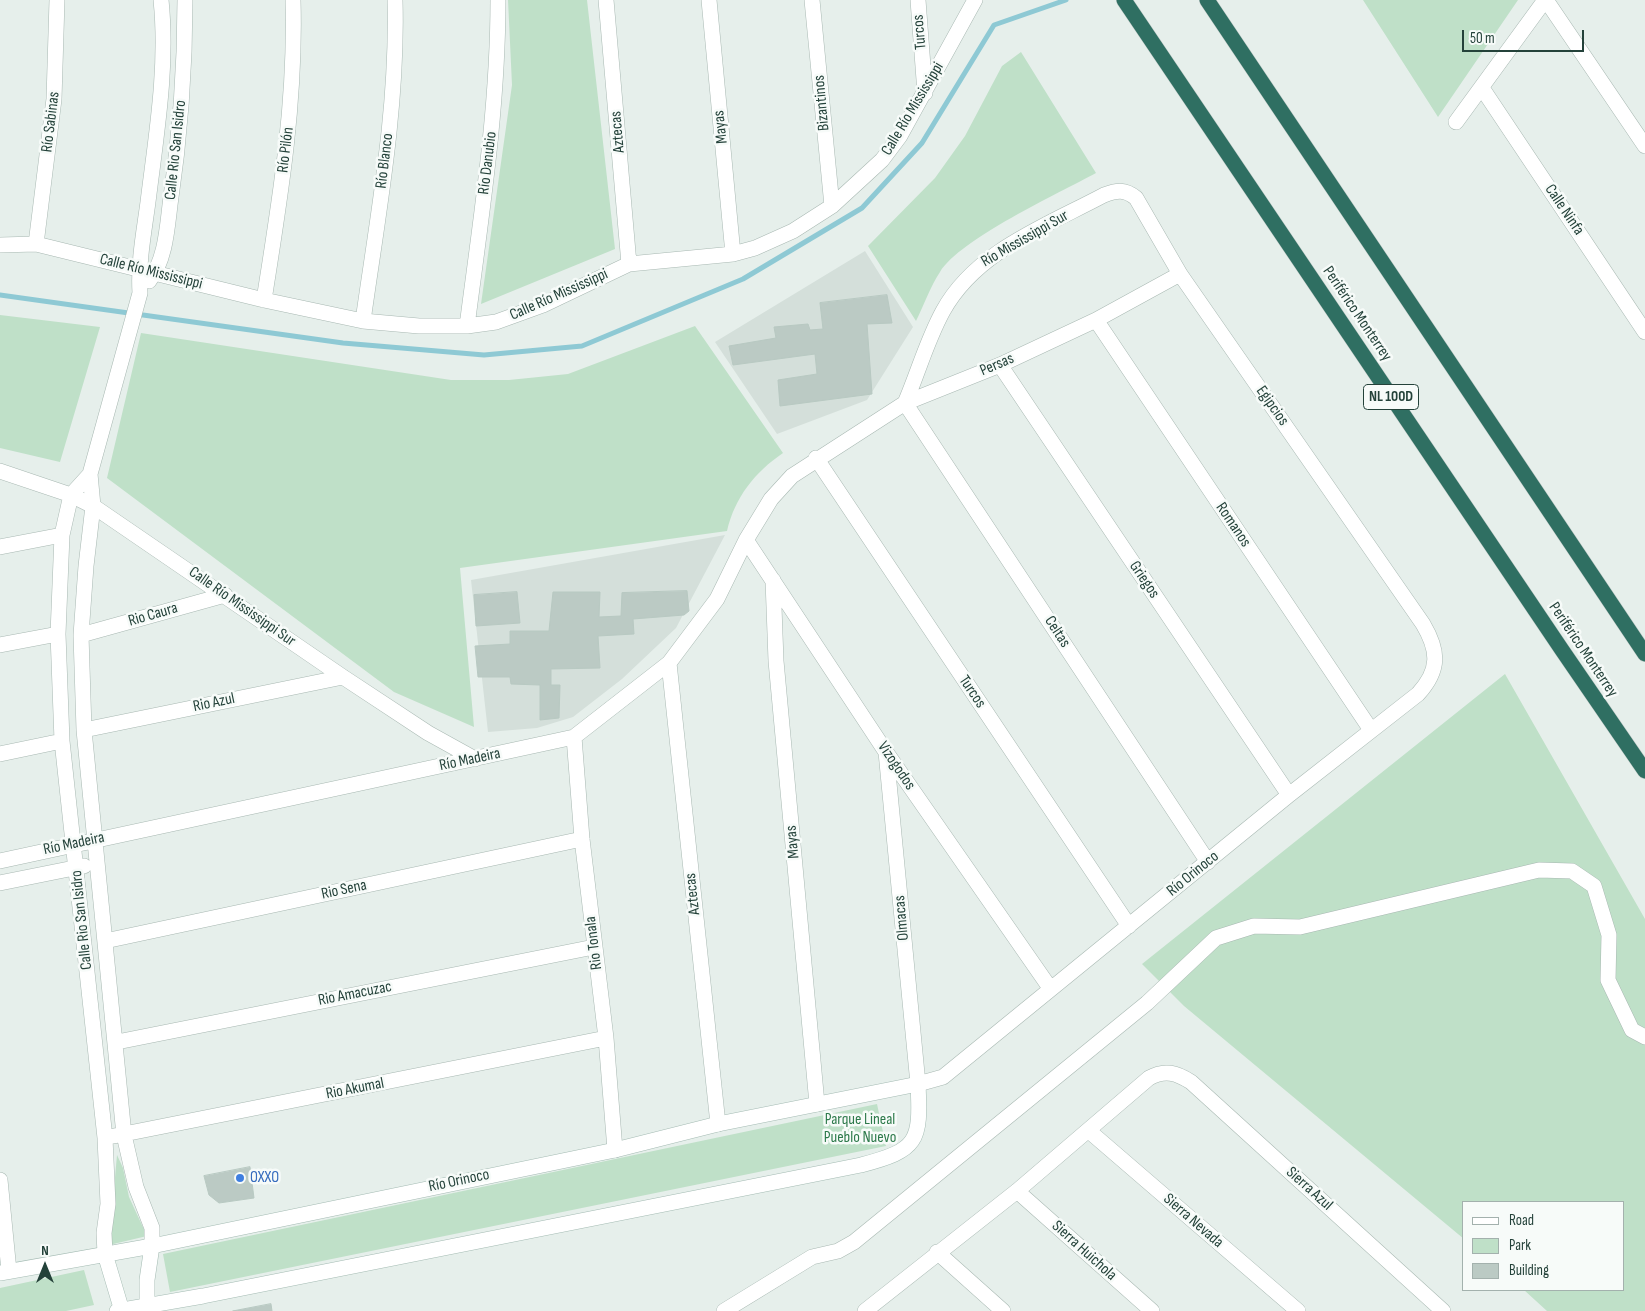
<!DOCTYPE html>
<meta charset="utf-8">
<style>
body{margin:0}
#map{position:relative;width:1645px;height:1311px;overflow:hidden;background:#e6efeb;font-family:"Sofia Sans Condensed",sans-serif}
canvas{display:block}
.legend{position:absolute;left:1462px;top:1201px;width:162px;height:90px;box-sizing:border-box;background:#f7fbf9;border:1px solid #a3b1ad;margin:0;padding:6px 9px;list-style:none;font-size:15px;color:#24423a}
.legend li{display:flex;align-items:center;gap:10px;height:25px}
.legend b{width:25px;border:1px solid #a3b1ad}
.north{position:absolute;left:20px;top:1241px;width:50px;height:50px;-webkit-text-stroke:4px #f7fbf9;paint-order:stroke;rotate:0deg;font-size:14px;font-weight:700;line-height:20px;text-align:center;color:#24423a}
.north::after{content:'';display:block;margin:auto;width:18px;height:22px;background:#24423a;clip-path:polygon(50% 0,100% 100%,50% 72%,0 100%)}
.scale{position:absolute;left:1462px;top:30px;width:122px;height:22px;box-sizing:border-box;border:2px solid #24423a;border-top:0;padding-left:6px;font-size:15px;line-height:18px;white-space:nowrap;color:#24423a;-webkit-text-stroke:4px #f7fbf9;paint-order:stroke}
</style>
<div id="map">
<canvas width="1645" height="1311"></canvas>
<ul class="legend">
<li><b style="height:6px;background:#fff"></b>Road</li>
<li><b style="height:14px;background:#bfe0c8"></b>Park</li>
<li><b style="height:14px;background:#bbcac4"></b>Building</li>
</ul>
<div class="north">N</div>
<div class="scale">50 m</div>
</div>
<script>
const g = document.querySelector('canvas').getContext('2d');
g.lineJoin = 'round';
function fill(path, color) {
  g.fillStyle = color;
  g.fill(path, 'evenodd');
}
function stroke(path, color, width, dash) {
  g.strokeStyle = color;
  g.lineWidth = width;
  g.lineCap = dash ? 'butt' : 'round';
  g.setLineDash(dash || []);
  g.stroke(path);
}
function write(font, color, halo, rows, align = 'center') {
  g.font = font + ' "Sofia Sans Condensed",sans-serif';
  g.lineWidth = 5;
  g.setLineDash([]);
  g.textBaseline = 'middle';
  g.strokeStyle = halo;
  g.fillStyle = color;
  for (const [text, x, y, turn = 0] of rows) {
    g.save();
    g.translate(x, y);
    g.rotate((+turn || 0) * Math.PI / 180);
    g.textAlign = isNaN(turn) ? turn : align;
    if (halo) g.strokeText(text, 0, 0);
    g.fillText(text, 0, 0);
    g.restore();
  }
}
const built = new Path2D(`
 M 865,251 L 913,327 L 867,400 L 777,434 L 715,342 Z
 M 725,535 L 676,628 L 622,679 L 573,717 L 537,728 L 488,732 L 471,580 Z`);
const green = new Path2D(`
 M 508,0 L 587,0 L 615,249 L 481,304 L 512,85 Z
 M 1363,0 L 1518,0 L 1438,117 Z
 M 1021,52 L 1096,173 C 1059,193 960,239 940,272 C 930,287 924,305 916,321 L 868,246 L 935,178 L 965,136 L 1002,66 Z
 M 0,315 L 100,327 L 60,462 L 0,448 Z
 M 695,326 L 783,453 C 755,472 735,497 727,531 L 460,568 L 474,727 L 394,692 L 107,478 L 141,333 L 451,380 L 509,380 L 568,374 Z
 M 1505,674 L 1645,919 L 1645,1311 L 1547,1311 L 1524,1290 L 1624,1290 L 1624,1202 L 1464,1202 L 1464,1239 L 1184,1006 L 1142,964 Z
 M 877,1104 L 886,1146 L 170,1292 L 163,1254 Z
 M 117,1155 L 123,1168 L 129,1197 L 147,1236 L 109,1245 Z
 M 84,1270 L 94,1305 L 66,1311 L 0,1311 L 0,1288 Z`);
const stream = new Path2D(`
 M 0,295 L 343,343 L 484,355 L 582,346 L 743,279 L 862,208 L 922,143 L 994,25 L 1066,0`);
const building = new Path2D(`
 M 887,295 L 892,323 L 867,324 L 872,394 L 780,406 L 778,380 L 817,374 L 815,354 L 733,365 L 729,346 L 776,338 L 774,327 L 808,324 L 810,330 L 823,329 L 820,303 Z
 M 687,591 L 689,611 L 684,615 L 633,619 L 634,634 L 598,636 L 600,668 L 551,669 L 551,685 L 560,685 L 559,718 L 540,720 L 540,685 L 511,684 L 510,677 L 478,677 L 475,646 L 510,644 L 510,631 L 549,631 L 553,592 L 600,592 L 599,617 L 621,616 L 622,593 Z
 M 517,592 L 520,623 L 476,626 L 474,595 Z
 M 250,1167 L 254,1198 L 219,1203 L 209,1195 L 204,1176 Z
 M 271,1304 L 272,1311 L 233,1311 Z`);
const street = new Path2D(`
 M 606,0 L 629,264
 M 709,0 L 733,254
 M 812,0 L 832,206
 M 918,0 L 925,93
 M 1546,0 L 1645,146
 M 1482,88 L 1645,332
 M 1456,122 L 1545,0
 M 36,244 L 54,99 L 57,0
 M 0,245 L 36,244 L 264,300 L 363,321 L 419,326 L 467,326 L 496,322 L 543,305 L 629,264 L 733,254 L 755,248 L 793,231 L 832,206 L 882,160 L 900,136 L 975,0
 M 149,281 C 165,261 167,230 170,205 C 180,137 185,69 185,0
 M 264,300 C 280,199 296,103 293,0
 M 1096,320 L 1371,730
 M 363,321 C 378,214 398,108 395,0
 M 467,326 C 481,217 498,110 498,0
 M 1000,365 L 1289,795
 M 905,403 L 1208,862
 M 816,458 L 1129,926
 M 0,471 L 71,495 L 93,506 L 343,677 L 428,733 L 475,759
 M 90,474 L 71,495 L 62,535 L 58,634 L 62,741 L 105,1138 L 108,1204 L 104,1233 L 105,1254
 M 746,540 L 886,752 L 1050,988
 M 0,547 L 62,535
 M 773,580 L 776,661 L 817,1104
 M 81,635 L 225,595
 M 0,645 L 58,634
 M 669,663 L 718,1124
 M 84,730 L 343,677
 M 574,737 L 582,839 L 606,1038 L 615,1150
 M 886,752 L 918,1084 L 943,1077 L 1289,795 L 1418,694 C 1440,670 1439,651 1423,624 L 1180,274 L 1136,198 C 1125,189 1117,190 1104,195 C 1046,226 976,251 943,311 C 927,340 918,373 905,403
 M 0,754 L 62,741
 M 0,861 L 574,737 L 669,663 L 717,599 L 746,540 L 771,499 L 792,476 L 905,403 L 1000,365 L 1096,320 L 1180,274
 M 0,883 L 84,866
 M 105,941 L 582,839
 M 117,1042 L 594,947
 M 1089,1131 L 1298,1311
 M 114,1136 L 606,1038
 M 0,1180 L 9,1271
 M 1017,1191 L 1152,1311
 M 152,1246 L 152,1228 L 136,1187 L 124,1135 L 84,730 L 81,635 L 86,566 L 93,506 L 90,474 L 140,293 C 138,262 144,232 148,202 C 156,136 168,67 161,0
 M 937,1252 L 1003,1311
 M 724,1311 L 812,1257 L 838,1251 L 854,1242 L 1147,1003 L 1216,938 L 1254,926 L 1300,927 L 1539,870 L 1572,871 L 1594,886 L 1609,935 L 1608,980 L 1632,1030 L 1645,1037
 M 865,1311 L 1017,1191 L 1149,1078 C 1165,1069 1177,1073 1191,1082 L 1443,1311`);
const secondary = new Path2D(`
 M 105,1254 L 122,1311
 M 0,1273 L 152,1246 L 615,1150 L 718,1124 L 918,1084 C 921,1142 918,1150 861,1165 L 203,1296 L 117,1311
 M 147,1311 L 147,1280 L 152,1246`);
const highway = new Path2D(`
 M 1124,0 L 1562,650 L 1645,771
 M 1207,0 L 1645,654`);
const markers = [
 [240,1178,5,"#3f7fe0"]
];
const shields = [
 [1391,397,55]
];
const shieldNames = [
 ["NL 100D",1391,397]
];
const streetNames = [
 ["Turcos",920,32,-95],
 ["Bizantinos",822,103,-95],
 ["Calle Río Mississippi",913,109,-59],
 ["Río Sabinas",51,122,-83],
 ["Mayas",721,127,-96],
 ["Aztecas",618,132,-95],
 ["Calle Rio San Isidro",176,150,-84],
 ["Río Pilón",286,150,-83],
 ["Río Blanco",385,161,-83],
 ["Río Danubio",488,163,-83],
 ["Calle Ninfa",1564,210,56],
 ["Río Mississippi Sur",1025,239,-30],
 ["Calle Río Mississippi",151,272,14],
 ["Calle Río Mississippi",559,295,-24],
 ["Periférico Monterrey",1357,314,56],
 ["Persas",997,365,-23],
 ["Egipcios",1272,406,55],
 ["Romanos",1233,525,56],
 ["Griegos",1144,580,56],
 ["Calle Río Mississippi Sur",242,607,35],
 ["Rio Caura",153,615,-16],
 ["Celtas",1057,632,57],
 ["Periférico Monterrey",1583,650,56],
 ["Turcos",972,692,56],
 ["Rio Azul",214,703,-12],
 ["Río Madeira",470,760,-12],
 ["Vizogodos",896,766,56],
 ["Mayas",793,842,-95],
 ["Río Madeira",74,844,-12],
 ["Río Orinoco",1193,874,-39],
 ["Rio Sena",344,890,-12],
 ["Aztecas",693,894,-96],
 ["Olmacas",902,918,-95],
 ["Calle Rio San Isidro",82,920,-96],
 ["Rio Tonala",594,943,-97],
 ["Rio Amacuzac",355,994,-11],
 ["Rio Akumal",355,1089,-11],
 ["Río Orinoco",459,1181,-12],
 ["Sierra Azul",1309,1189,42],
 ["Sierra Nevada",1193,1221,41],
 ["Sierra Huichola",1084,1251,42]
];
const parkNames = [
 ["Parque Lineal",860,1120],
 ["Pueblo Nuevo",860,1138]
];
const shopNames = [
 ["OXXO",250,1178]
];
fill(built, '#d4dfda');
fill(green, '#bfe0c8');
stroke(stream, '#8ec9d4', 5);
fill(building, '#bbcac4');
stroke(building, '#b8c9c2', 1);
stroke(street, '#a8b8b2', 16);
stroke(secondary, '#a4bbb3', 16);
stroke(highway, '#c2cac8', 16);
stroke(street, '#fff', 15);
stroke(secondary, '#fff', 15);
stroke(highway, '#2f6f62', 15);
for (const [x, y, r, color] of markers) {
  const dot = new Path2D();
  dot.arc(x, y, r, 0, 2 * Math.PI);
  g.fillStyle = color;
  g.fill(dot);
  stroke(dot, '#f7fbf9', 2);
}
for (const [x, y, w] of shields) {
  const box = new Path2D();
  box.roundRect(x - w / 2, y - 12.5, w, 25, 4);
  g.fillStyle = '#f7fbf9';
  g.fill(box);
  stroke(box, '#24423a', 1);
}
write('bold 15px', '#24423a', null, shieldNames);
write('16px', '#24423a', '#f7fbf9', streetNames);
write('16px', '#2d7a4b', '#f7fbf9', parkNames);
write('16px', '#366cbe', '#f7fbf9', shopNames, 'left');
</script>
